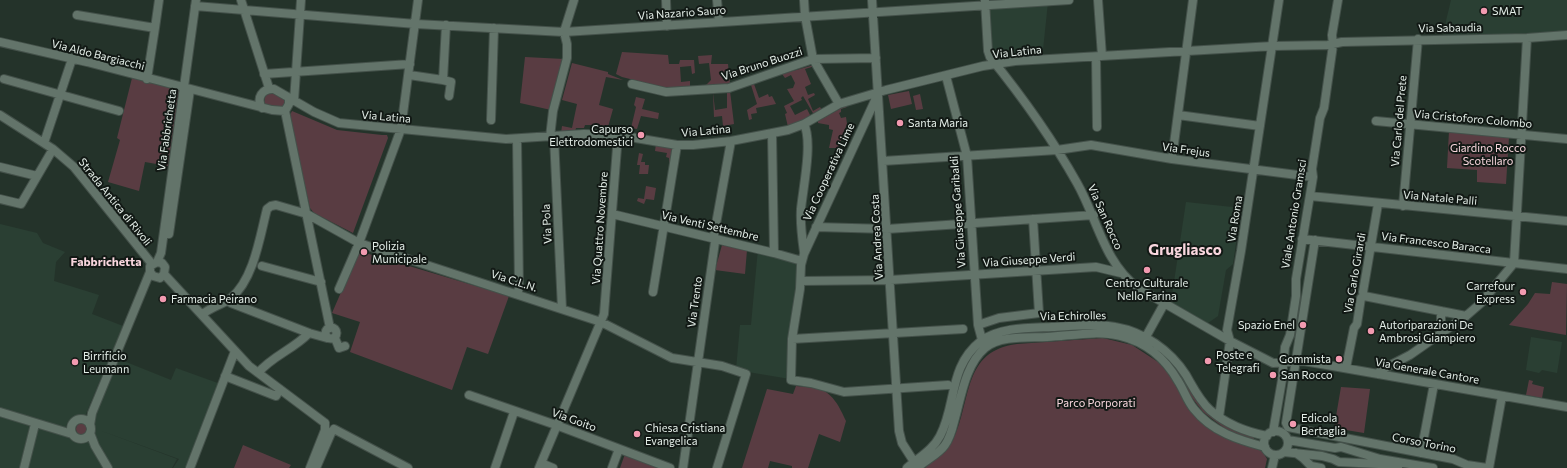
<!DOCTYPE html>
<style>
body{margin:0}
canvas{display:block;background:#24332a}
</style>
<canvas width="1567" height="468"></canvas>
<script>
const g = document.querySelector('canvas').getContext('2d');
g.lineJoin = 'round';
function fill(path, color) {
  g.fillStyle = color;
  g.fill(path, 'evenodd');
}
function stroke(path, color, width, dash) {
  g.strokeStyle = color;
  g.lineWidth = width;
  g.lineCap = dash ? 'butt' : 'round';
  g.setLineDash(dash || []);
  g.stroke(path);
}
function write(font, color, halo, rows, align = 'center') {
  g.font = font + ' Commissioner,sans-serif';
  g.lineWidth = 4;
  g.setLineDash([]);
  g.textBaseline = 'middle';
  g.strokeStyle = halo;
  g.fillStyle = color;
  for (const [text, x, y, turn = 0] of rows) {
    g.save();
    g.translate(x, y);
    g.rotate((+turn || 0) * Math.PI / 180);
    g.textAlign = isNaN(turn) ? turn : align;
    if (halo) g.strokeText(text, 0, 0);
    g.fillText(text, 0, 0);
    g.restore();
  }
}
const built = new Path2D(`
 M 1451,0 L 1567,0 L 1567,34 L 1442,38 Z
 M 1048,2 L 1042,59 L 1002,62 L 991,57 L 986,6 Z
 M 1186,202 L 1241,208 L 1233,264 L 1226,270 L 1218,316 L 1208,323 L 1171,302 Z
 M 0,224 L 37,233 L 43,243 L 65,252 L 56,262 L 54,281 L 99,295 L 92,314 L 123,326 L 85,416 L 75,416 L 66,425 L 66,433 L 70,439 L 75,442 L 84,443 L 96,430 L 93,421 L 116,358 L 171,380 L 176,368 L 226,386 L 194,468 L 173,468 L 179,459 L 99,430 L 177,459 L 172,468 L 0,468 Z
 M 758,249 L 801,261 L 790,379 L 736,370 L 740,325 L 751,325 Z
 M 1531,337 L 1562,342 L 1557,373 L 1542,370 L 1539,373 L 1526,370 Z`);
const green = new Path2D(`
 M 622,52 L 668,55 L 669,64 L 679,64 L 680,60 L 694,60 L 695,73 L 692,74 L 691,66 L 680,67 L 681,82 L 690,81 L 690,89 L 674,90 L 622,77 L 616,74 Z
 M 712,55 L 711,64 L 728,64 L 730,84 L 705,86 L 711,80 L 709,63 L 699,64 L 698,56 Z
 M 525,57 L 564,59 L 551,110 L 520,103 Z
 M 572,63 L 608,72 L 608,74 L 623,80 L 606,77 L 599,105 L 613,109 L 608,127 L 602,127 L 600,125 L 585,125 L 584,128 L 576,128 L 575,132 L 561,133 L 562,126 L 572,128 L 577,104 L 562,100 Z
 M 814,65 L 815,66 L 805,69 L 811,84 L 805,87 L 808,95 L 814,93 L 815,95 L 808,99 L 813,111 L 820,107 L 822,110 L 814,115 L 803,96 L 801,98 L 802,100 L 790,106 L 795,115 L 807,109 L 811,117 L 788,127 L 785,114 L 787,113 L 784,106 L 794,101 L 787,89 L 793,88 L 795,83 L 791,75 L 785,78 L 782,74 Z
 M 132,78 L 180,90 L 168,166 L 145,162 L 139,191 L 108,182 L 120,140 L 117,138 Z
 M 754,84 L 759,98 L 768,94 L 769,97 L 772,96 L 776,104 L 756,108 L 757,113 L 751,114 L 752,119 L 749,120 L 747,110 L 757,104 L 751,85 Z
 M 727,91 L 730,91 L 734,124 L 723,126 L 722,116 L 714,117 L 713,92 L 715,110 L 727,108 Z
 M 909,91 L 912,104 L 891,109 L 888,95 Z
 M 273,92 L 284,98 L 286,103 L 282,108 L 266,105 L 264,103 L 266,93 Z
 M 920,94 L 923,109 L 916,110 L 913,96 Z
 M 636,97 L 645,99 L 642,109 L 659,113 L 658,119 L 641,116 L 637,129 L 631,128 L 636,107 L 634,105 Z
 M 847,105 L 847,107 L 841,109 L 841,112 L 839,113 L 841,118 L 846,117 L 847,124 L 838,148 L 829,148 L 833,130 L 829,129 L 829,125 L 818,123 L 818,121 Z
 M 292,111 L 337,130 L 382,135 L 387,135 L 388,138 L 353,233 L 314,213 L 310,208 L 289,117 Z
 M 1449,131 L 1509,137 L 1506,184 L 1477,182 L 1477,170 L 1447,168 Z
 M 656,144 L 674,147 L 672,163 L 669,163 L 669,158 L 666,157 L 667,153 L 655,151 Z
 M 639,153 L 643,154 L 641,162 L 645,162 L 645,165 L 649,165 L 648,174 L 639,174 L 640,165 L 637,165 Z
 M 646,186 L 656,188 L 654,200 L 646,199 L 644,204 L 637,201 L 638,198 L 644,199 Z
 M 722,245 L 747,250 L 745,274 L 715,270 Z
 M 359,251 L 509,296 L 488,354 L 467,347 L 452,390 L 350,352 L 360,322 L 332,313 Z
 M 1552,282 L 1567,284 L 1566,335 L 1509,325 L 1528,304 L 1535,293 L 1550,294 Z
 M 1103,338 L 1132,345 L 1158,362 L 1169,374 L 1204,425 L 1225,438 L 1262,451 L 1267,459 L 1265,468 L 925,468 C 934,459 947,452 953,440 C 972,400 962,351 1017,344 Z
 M 1157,346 L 1172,359 L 1199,400 L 1255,435 L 1253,441 L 1227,430 L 1203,412 L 1190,395 L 1173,367 L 1154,348 Z
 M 1529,380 L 1533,381 L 1532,384 L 1544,387 L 1542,398 L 1526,395 Z
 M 796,386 C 803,387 809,387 815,388 C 832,390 840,408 846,421 L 840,442 L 819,434 L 808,468 L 792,468 L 792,466 L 770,461 L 768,468 L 742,468 L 767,389 L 793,394 Z
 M 1341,387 L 1370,389 L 1364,433 L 1334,428 Z
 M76 429a6 6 0 1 1 12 0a6 6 0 1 1-12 0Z
 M 243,445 L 291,465 L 289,468 L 234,468 Z
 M 625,454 L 661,468 L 620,468 Z`);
const minor = new Path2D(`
 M 241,0 L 269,88
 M 666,0 L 667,26
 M 717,0 L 719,22
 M 804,0 L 805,16 L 813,59 L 839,104
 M 872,0 L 899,431 L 902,443 L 918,468
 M 1098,0 L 1102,56
 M 985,1 L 988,51 L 990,57 C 1020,94 1054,142 1077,183 C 1097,218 1104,263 1138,288 L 1230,341 L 1273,363 L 1304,361 L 1567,407
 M 195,6 L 416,24 L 564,32 L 1069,0
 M 77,15 L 155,28 L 147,79
 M 155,28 L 159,0
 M 0,42 L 87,62 L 272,110 L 285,111 L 289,104 L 289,98
 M 1096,57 L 1097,127
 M 264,74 L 410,64
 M 409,75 L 443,80 L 446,25
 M 946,76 L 967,156 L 978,325 L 982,340 L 985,344
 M 4,79 L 119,111
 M 443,80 L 451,82 L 449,96
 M 632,84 L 666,92 L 729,88 L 813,59 L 876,58
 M 878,94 L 804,254 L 801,265 L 800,289 L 792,339 L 791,380 L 811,383 L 844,392 L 948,385
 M 294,101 L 301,0
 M 262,108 C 256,98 262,88 274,89 L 314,112 L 339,123 L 506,139 L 584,134 L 618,135 L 677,145 L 693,145 L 731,141 L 788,130 L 804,124 L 839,104 L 886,90 L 983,66 L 1015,61 L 1273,46 L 1328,45 L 1342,42 L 1527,38 L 1567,35
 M 285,111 L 330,328
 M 0,115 L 53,149 L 74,167 L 152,264
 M 1178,115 L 1260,126
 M 491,120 L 494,28
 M 1376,121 L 1567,139
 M 804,124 C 813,142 803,188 801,209 C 800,224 802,238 804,252
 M 772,133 L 774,253
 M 550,137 L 553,111 L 567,58 L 567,44 L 564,32 L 574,0
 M 554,137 L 562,309
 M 517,139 L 519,288 L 517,294
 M 44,143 L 72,59
 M 1172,159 L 1193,0
 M 883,161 L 1057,150 L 1091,145 L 1172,159 L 1313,177
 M 0,167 L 37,176
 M 1310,196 L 1567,221
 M 0,199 L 21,204 L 53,149
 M 1403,206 L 1418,39
 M 612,214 L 774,253 L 802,261
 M 816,227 L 887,229 L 1094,215
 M 169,234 L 190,90
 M 1302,239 L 1567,269
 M 1315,240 L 1286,423 L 1288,427 L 1453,459 L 1467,465 L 1487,468
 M 157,262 L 161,253 L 196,0
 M 262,266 L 321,282
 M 164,274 L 249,366 L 325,423
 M 801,281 L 890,280 L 1096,267 L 1121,273
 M 339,289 L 359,243 L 401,129 L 418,0
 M 653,292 L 677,145
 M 1364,296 L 1466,316
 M 228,300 L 231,303 L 309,333 L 327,338
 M 1441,311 L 1441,335
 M 202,315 C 210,307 222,305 231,298 C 254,279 260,236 267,209 L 271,206 L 276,205 L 307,214 L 359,243 L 601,322 L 672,358 L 722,366 L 746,374 L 717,468
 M 978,325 L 999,318 L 1039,313 L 1033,219
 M325.5 333a5.5 5.5 0 1 1 11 0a5.5 5.5 0 1 1-11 0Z
 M 335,338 L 339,348 L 345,346
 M 792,339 L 963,329
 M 1143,342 L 1164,304
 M 1346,368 L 1354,328 L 1357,324 L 1361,298 L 1364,296 L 1363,292 L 1378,204
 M 258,373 C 272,356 294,349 309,333
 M 1378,374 L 1381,370 L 1410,355 L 1466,316 L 1481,303 L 1514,263 L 1527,38
 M 225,376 L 276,396 L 280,389
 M 469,395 L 556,425 L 670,468
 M 0,412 L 72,434
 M 1219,417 L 1230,341 L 1227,330 L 1241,251 L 1279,0
 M71 429a10 10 0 1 1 20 0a10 10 0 1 1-20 0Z
 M 90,425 L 92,413 L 150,272 L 150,266 L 157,262 L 162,263 L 165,267 L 164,274 L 160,278 L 153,276 L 150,272
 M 334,429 L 408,468
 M1264 443a12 12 0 1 1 24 0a12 12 0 1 1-24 0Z
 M 1273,432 L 1282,380 L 1285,347 L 1290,335 L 1296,296 L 1296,279 L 1313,177 L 1312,169 L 1320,118 L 1324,108 L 1333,45 L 1332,35 L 1338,0
 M 90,433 L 95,446 L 108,468
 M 1288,440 L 1335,448 L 1341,447 L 1380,459 L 1433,468
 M 1284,452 L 1322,456 L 1333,459 L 1339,462 L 1379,464 L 1398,468
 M 1296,453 L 1303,458 L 1311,466 L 1321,468
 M 1421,453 L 1434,384
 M 541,463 L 553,468
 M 24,468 L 35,424
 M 190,468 L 235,351
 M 310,468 L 325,430 L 325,423
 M 316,468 L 332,431
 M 495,468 L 514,412
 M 539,468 L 604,314 L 618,135
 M 612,468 L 619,449
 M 683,468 L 715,242 L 714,235 L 731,141
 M 907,468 C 918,458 933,450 940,436 C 957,404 948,367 981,341 C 1000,327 1029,328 1052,327 C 1072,326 1095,323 1115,327 C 1144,332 1170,350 1186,375 C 1193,387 1199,400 1210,410 C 1226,424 1246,432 1267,436
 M 917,468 C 926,460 939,454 945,445 C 950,438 952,430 954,422 C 961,398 965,365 985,348 C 1000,335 1029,338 1047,337 C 1070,336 1097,330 1120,336 C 1145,342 1165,358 1178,381 C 1184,390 1187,401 1194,409 C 1212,432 1239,440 1265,447
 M 1272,468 L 1275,455
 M 1489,468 L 1502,396`);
const markers = [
 [1484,11,4,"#f29ab0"],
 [900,123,4,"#f29ab0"],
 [641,135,4,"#f29ab0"],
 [364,252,4,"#f29ab0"],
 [1147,270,4,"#f29ab0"],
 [1523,292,4,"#f29ab0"],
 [163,299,4,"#f29ab0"],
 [1303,325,4,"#f29ab0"],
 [1371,331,4,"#f29ab0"],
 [1339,359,4,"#f29ab0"],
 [1208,361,4,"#f29ab0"],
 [75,362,4,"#f29ab0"],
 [1273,375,4,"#f29ab0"],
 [1293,424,4,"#f29ab0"],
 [637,434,4,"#f29ab0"]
];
const poiNames = [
 ["SMAT",1492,11],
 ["Santa Maria",908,123],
 ["Capurso",633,129,"right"],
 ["Elettrodomestici",633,142,"right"],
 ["Polizia",372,246],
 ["Municipale",372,259],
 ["Centro Culturale",1147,283,"center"],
 ["Nello Farina",1147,296,"center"],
 ["Carrefour",1515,286,"right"],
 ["Express",1515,299,"right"],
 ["Farmacia Peirano",171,299],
 ["Spazio Enel",1295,325,"right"],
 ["Autoriparazioni De",1379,325],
 ["Ambrosi Giampiero",1379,338],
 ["Poste e",1216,355],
 ["Telegrafi",1216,368],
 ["Birrificio",83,356],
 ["Leumann",83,369],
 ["Gommista",1331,359,"right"],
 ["San Rocco",1281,375],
 ["Edicola",1301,418],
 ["Bertaglia",1301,431],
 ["Chiesa Cristiana",645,428],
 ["Evangelica",645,441]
];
const streetNames = [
 ["Via Nazario Sauro",682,13,-4],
 ["Via Sabaudia",1450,28,-1],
 ["Via Latina",1017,52,-6],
 ["Via Aldo Bargiacchi",98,55,14],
 ["Via Bruno Buozzi",762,64,-18],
 ["Via Latina",386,117,5],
 ["Via Cristoforo Colombo",1473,119,5],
 ["Via Carlo del Prete",1399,121,-85],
 ["Via Fabbrichetta",167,130,-82],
 ["Via Latina",706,131,-5],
 ["Via Frejus",1186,150,8],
 ["Via Cooperativa Lime",829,172,-65],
 ["Via Natale Palli",1440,198,5],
 ["Strada Antica di Rivoli",115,202,51],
 ["Via Giuseppe Garibaldi",958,212,-94],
 ["Viale Antonio Gramsci",1294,214,-81],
 ["Via San Rocco",1105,217,66],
 ["Via Roma",1235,219,-81],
 ["Via Pola",547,224,-93],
 ["Via Venti Settembre",710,226,13],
 ["Via Quattro Novembre",600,228,-86],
 ["Via Andrea Costa",877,237,-93],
 ["Via Francesco Baracca",1436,243,7],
 ["Via Giuseppe Verdi",1029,260,-4],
 ["Via Carlo Girardi",1355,273,-80],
 ["Via C.L.N.",514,281,18],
 ["Via Trento",695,302,-82],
 ["Via Echirolles",1073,316,-1],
 ["Via Generale Cantore",1427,371,10],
 ["Via Goito",574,420,20],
 ["Corso Torino",1424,443,11]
];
const parkNames = [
 ["Giardino Rocco",1488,148],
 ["Scotellaro",1488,161],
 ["Parco Porporati",1096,403]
];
const neighbourhoodNames = [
 ["Fabbrichetta",106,262]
];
const districtNames = [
 ["Grugliasco",1185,250]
];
fill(built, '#2a3f33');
fill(green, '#593c42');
stroke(minor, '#44514a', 10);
stroke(minor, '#63746a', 8);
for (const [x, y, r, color] of markers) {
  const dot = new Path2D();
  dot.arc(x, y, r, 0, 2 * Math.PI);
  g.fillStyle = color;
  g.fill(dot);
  stroke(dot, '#121915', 1.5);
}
write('11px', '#e4eee8', '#121915', poiNames, 'left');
write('11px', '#e4eee8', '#121915', streetNames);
write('11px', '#f8d6dd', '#121915', parkNames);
write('bold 12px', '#f9d6de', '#121915', neighbourhoodNames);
write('bold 15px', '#f9d6de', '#121915', districtNames);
</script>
